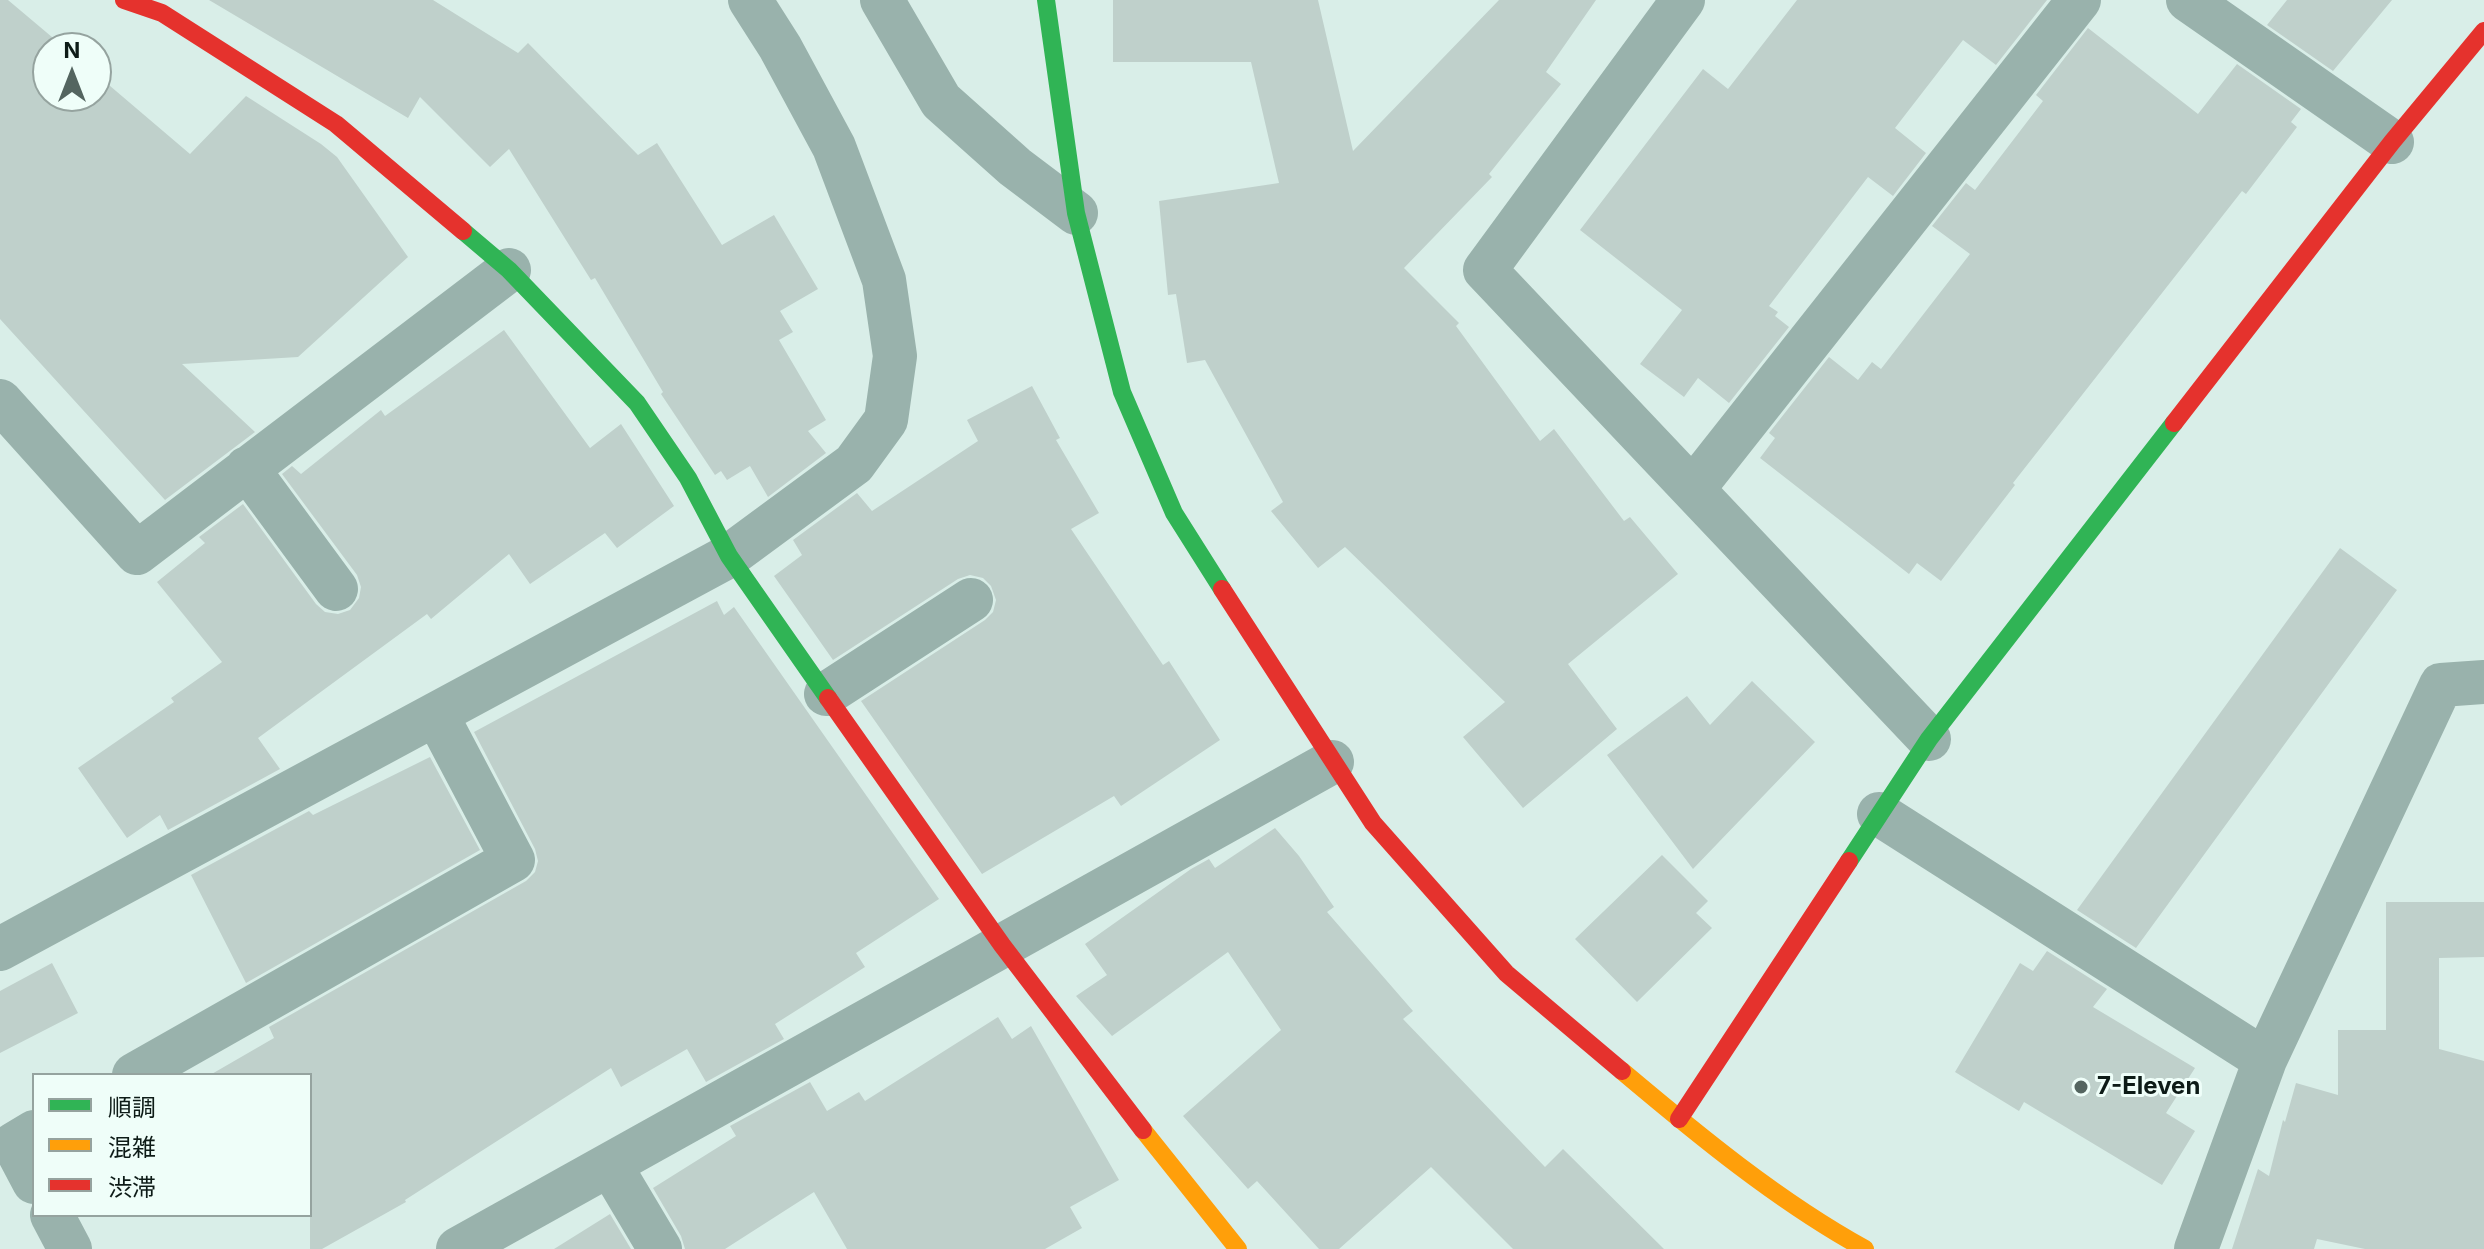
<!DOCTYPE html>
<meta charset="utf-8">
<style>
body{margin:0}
#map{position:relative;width:2484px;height:1249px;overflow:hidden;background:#d9eee8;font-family:Inter,"Noto Sans JP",sans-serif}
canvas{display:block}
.legend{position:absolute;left:32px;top:1073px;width:280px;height:144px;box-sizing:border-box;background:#effef9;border:2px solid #95a39f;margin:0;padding:10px 14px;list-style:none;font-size:24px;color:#0d1b17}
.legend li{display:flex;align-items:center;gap:16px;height:40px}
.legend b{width:40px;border:2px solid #95a39f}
.north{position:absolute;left:32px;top:32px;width:80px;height:80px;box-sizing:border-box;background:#effef9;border:2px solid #95a39f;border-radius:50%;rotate:0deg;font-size:22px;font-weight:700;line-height:32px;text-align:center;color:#0d1b17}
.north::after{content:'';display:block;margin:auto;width:28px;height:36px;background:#546560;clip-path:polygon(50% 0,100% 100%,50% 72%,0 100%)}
</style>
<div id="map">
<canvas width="2484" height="1249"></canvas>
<ul class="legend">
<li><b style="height:10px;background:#30b455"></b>順調</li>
<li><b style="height:10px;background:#ff9f0a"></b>混雑</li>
<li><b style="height:10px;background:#e5322d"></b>渋滞</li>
</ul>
<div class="north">N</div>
</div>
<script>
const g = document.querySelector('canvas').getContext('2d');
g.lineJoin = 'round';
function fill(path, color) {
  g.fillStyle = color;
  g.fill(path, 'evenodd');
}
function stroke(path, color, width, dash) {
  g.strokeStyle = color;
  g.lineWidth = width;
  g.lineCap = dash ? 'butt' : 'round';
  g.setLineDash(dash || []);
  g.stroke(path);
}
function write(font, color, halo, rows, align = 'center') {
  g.font = font + ' Inter,sans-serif';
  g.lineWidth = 6;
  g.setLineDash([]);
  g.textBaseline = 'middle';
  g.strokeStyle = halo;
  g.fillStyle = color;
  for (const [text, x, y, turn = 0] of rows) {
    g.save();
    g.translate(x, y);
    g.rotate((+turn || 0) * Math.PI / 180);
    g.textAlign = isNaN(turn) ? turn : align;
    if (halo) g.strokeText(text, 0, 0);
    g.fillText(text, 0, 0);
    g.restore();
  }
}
const building = new Path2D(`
 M 0,0 L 8,0 L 65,48 L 48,48 L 48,96 L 96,96 L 96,74 L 190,154 L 246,96 L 321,144 L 337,157 L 408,257 L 298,357 L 182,364 L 255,432 L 165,500 L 0,319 Z
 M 209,0 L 433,0 L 518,53 L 528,43 L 638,155 L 657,143 L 722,245 L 774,215 L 818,289 L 780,311 L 793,332 L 779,340 L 826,420 L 808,431 L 826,453 L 768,497 L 750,466 L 727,480 L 721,471 L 715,475 L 661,394 L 663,392 L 595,278 L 591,280 L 509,149 L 490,167 L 420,97 L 408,118 Z
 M 1113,0 L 1318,0 L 1353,151 L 1499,0 L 1596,0 L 1546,72 L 1561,84 L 1489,174 L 1492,177 L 1404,268 L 1459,323 L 1456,326 L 1540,441 L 1554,429 L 1624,521 L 1630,517 L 1678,574 L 1568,664 L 1617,729 L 1523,808 L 1463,737 L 1505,702 L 1345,547 L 1318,568 L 1271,511 L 1283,502 L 1205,360 L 1187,363 L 1176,294 L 1168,295 L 1159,201 L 1279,183 L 1251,62 L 1113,62 Z
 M 1797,0 L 2047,0 L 1996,65 L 1963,40 L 1895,128 L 1926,153 L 1893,196 L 1868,177 L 1769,306 L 1778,312 L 1775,316 L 1789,327 L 1729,403 L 1698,378 L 1684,397 L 1640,364 L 1682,310 L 1580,230 L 1703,69 L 1728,89 Z
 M 2287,0 L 2392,0 L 2333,71 L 2267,25 Z
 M 2088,28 L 2198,114 L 2237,64 L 2301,109 L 2291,122 L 2297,127 L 2246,194 L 2242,191 L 2013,483 L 2015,485 L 1941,581 L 1917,563 L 1909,574 L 1760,458 L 1775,438 L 1769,433 L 1829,357 L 1858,380 L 1872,362 L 1881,369 L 1970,254 L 1932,226 L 1966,183 L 1975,190 L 2043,101 L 2036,95 Z
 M 504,330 L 590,448 L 621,424 L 674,506 L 617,548 L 605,533 L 530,584 L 509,554 L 431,619 L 427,614 L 258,738 L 280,769 L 168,830 L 160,815 L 127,838 L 78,768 L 174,702 L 171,698 L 222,662 L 157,582 L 205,543 L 199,537 L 243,504 L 316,604 L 325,612 L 338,614 L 350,610 L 359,598 L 361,587 L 357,575 L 282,474 L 292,466 L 301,474 L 381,410 L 385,416 Z
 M 1032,386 L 1060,438 L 1056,440 L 1099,513 L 1071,529 L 1163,665 L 1169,661 L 1220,740 L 1121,806 L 1114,796 L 982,874 L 861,701 L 985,620 L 993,612 L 996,600 L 991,586 L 983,578 L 970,575 L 958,579 L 833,660 L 774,576 L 802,555 L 793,540 L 857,493 L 872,511 L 978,441 L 967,420 Z
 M 2340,548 L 2397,590 L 2136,948 L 2077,910 Z
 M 717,601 L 724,615 L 734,607 L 939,899 L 856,953 L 865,967 L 775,1024 L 784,1039 L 706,1082 L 687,1049 L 621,1087 L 611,1068 L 405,1200 L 406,1202 L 322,1249 L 310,1249 L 310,1075 L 210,1075 L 274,1038 L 269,1027 L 526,881 L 535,872 L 538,861 L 535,849 L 474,732 Z
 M 1752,681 L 1815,742 L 1693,869 L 1607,755 L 1687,696 L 1710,725 Z
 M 430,757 L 480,850 L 246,983 L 191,875 L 309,811 L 313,815 Z
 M 1275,828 L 1299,856 L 1334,907 L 1327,912 L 1413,1011 L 1403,1019 L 1545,1167 L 1563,1149 L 1664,1249 L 1513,1249 L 1431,1167 L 1339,1249 L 1319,1249 L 1257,1181 L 1248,1189 L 1183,1116 L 1281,1030 L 1228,952 L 1112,1036 L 1076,996 L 1107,975 L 1085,944 L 1191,869 L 1209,859 L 1215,868 Z
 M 1662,855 L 1708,901 L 1696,913 L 1712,928 L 1637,1002 L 1575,939 Z
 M 2386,902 L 2484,902 L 2484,957 L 2439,958 L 2439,1049 L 2484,1061 L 2484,1249 L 2365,1249 L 2317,1239 L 2314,1249 L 2232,1249 L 2258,1169 L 2269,1176 L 2283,1120 L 2285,1122 L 2296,1083 L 2338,1095 L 2338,1030 L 2386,1030 Z
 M 2047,951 L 2107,989 L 2093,1007 L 2195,1068 L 2166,1113 L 2195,1131 L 2162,1185 L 2024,1102 L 2019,1111 L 1955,1072 L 2020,963 L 2033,971 Z
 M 52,963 L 78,1013 L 0,1053 L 0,991 Z
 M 998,1017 L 1012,1039 L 1031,1026 L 1119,1180 L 1070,1207 L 1082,1228 L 1045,1249 L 847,1249 L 814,1192 L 725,1249 L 685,1249 L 681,1236 L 653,1188 L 736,1136 L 730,1126 L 810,1082 L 827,1111 L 859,1092 L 865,1101 Z
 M 610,1214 L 631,1249 L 554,1249 Z`);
const street = new Path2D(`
 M 882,0 L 941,101 L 1015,167 L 1076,213
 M 1683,0 L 1485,270 L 1929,739
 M 2188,0 L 2392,142
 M 0,401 L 137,553 L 509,270
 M 247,468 L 336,589
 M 1693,489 L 2079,0
 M 826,694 L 971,600
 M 1879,814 L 2265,1060
 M 0,949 L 729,556 L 854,464 L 886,420 L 895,356 L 884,280 L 834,147 L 780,47 L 750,0
 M 134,1075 L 513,860 L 436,714
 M 34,1132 L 14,1144 L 34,1182
 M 610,1165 L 660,1249
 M 52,1215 L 70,1249
 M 458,1249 L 1332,762
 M 2196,1249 L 2265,1060 L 2441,685 L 2484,682`);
const fast = new Path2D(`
 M 1046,0 L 1076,213 L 1122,392 L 1174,513 L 1222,589
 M 463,231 L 509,270 L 637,403 L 688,478 L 729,556 L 828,698
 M 1849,861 L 1929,739 L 2174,423`);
const slow = new Path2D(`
 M 1622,1071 C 1698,1135 1778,1201 1865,1249
 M 1143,1130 L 1238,1249`);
const jam = new Path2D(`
 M 124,0 L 162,13 L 336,124 L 463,231
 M 2174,423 L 2392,142 L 2484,31
 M 1222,589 L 1373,823 L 1506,973 L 1622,1071
 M 828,698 L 1002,945 L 1143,1130
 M 1679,1119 L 1849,861`);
const markers = [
 [2081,1087,8,"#546560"]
];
const poiNames = [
 ["7-Eleven",2097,1087]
];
fill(building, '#bfd0cb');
stroke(street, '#99b2ac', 44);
stroke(fast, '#30b455', 18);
stroke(slow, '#ff9f0a', 18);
stroke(jam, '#e5322d', 18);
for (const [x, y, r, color] of markers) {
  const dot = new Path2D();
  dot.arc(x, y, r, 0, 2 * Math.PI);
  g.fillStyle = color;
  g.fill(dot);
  stroke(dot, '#effef9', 3);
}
write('bold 24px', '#0d1b17', '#effef9', poiNames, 'left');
</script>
